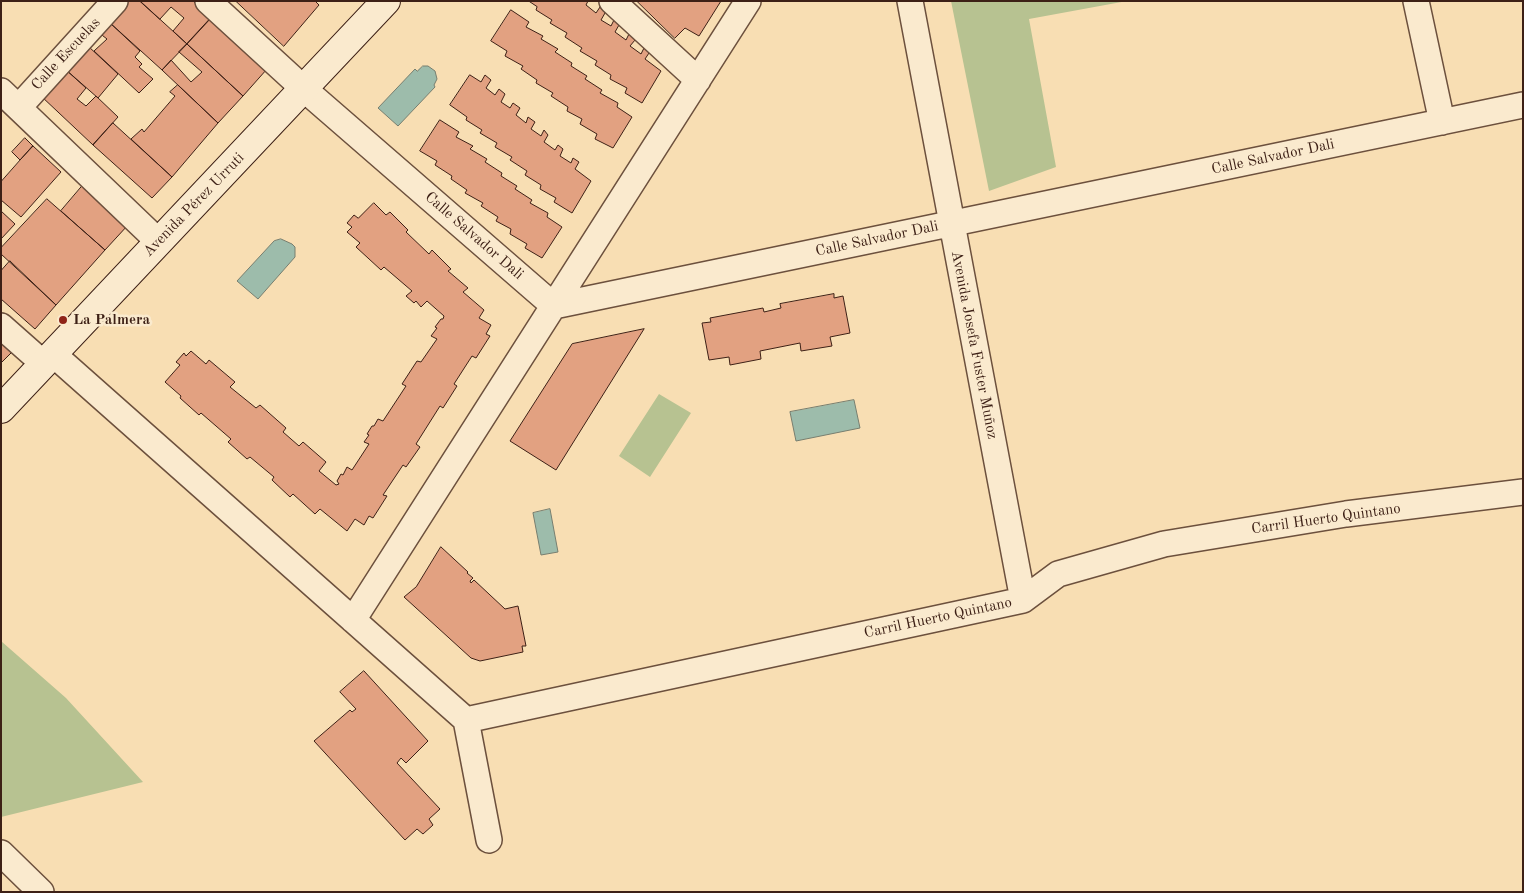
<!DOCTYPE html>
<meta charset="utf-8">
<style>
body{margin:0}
#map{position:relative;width:1524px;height:893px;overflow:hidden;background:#f8deb3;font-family:"Old Standard TT",serif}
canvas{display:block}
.frame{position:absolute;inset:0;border:2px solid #3d2016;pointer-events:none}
</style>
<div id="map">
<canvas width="1524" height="893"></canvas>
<div class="frame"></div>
</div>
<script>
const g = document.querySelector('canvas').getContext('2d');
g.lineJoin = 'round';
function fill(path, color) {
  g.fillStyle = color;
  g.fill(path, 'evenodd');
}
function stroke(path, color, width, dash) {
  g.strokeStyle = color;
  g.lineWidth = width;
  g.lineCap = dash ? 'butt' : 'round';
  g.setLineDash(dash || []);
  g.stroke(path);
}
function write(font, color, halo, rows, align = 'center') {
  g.font = font + ' "Old Standard TT",serif';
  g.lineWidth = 5;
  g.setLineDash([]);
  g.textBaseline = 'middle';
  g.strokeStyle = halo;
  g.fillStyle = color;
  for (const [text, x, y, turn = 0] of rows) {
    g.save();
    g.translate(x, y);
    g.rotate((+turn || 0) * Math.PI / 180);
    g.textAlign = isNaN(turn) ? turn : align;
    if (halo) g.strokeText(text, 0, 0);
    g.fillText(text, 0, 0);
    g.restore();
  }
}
const green = new Path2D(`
 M 951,1 L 1127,1 L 1029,19 L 1056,167 L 989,191 Z
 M 659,394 L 691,413 L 650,477 L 619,456 Z
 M 1,641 L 66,698 L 143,782 L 1,817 Z`);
const water = new Path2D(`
 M 423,66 L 428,66 L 435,71 L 437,79 L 434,85 L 435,87 L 398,126 L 378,108 L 415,69 L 417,71 Z
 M 281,239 L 292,244 L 295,247 L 295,257 L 258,299 L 237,281 L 274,241 Z
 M 854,400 L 860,428 L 796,441 L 790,412 Z
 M 550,509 L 558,552 L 541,555 L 533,513 Z`);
const building = new Path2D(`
 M 128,1 L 140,1 L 187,44 L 162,70 L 109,22 Z
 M 140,1 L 193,1 L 211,18 L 187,44 L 173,31 L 184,18 L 171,7 L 160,19 Z
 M 236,1 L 315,1 L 319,5 L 284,46 Z
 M 529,1 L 588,1 L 586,5 L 596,13 L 600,7 L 605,13 L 601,20 L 611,26 L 614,20 L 619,25 L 615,32 L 626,40 L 629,34 L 635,40 L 630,46 L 641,54 L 644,48 L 649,53 L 645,59 L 661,71 L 642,103 L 625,93 L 627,88 L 610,79 L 611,75 L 595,65 L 597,61 L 580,51 L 582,48 L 565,37 L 567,33 L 550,23 L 552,20 L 536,10 L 537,7 Z
 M 637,1 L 721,1 L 699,36 L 685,28 L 675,38 Z
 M 511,10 L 529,22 L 526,27 L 543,36 L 541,39 L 558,49 L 555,52 L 572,63 L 571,66 L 587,76 L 585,79 L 602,90 L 600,93 L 618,103 L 617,107 L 632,117 L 613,148 L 595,139 L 597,134 L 580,124 L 582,119 L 567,111 L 568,107 L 551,96 L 553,93 L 536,83 L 537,80 L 521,69 L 523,66 L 505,56 L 507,51 L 491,41 Z
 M 211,18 L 267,69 L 243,96 L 187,44 Z
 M 109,22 L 140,51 L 135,57 L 142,64 L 139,67 L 153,79 L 139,93 L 94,51 L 107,39 L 98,32 Z
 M 187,44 L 243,96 L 218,123 L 162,70 L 171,60 L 191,82 L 202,72 L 179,52 Z
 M 88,46 L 118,74 L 98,98 L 65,69 Z
 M 65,69 L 86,88 L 77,99 L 86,106 L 96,96 L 118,117 L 93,145 L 41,96 Z
 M 470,75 L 481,82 L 485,75 L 491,80 L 486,88 L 495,95 L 499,89 L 505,94 L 501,102 L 510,108 L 513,103 L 520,108 L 516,115 L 526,123 L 528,117 L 535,122 L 531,129 L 541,136 L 544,130 L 548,135 L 544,142 L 555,150 L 558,145 L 563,149 L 560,156 L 571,163 L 573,158 L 579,162 L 575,169 L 591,181 L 572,213 L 554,202 L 556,198 L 540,189 L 541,185 L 525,175 L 527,171 L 510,160 L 512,157 L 495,147 L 497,143 L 480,133 L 482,130 L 466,120 L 467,117 L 450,105 Z
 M 178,85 L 218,123 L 172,177 L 131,139 L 142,129 L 144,132 L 175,96 L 170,92 Z
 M 440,120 L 459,132 L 456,137 L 473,146 L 470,149 L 487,159 L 485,162 L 502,173 L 501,176 L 517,186 L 515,189 L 532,200 L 530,203 L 548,213 L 547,217 L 562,227 L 542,258 L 525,248 L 527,244 L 510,234 L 511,229 L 496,221 L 498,217 L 481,206 L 483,203 L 465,193 L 467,190 L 451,179 L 452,176 L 435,165 L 437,161 L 420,151 Z
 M 113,123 L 172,177 L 152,198 L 93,145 Z
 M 25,138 L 33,146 L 20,160 L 12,152 Z
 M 33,146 L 61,172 L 21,217 L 1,200 L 1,182 Z
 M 84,184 L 128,225 L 105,250 L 61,211 Z
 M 47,199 L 105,250 L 56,305 L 1,254 L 1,248 Z
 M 374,203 L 386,215 L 390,212 L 408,230 L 406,232 L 429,254 L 432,250 L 451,269 L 448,271 L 468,288 L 463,292 L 484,310 L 479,318 L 491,325 L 486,334 L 490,336 L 476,358 L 472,356 L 454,384 L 457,386 L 443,408 L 440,406 L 416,444 L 420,447 L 406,467 L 403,465 L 383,495 L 387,496 L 373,518 L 369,516 L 364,525 L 355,519 L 347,531 L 320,509 L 315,514 L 293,494 L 290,497 L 272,480 L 274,477 L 250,457 L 247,459 L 228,442 L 231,439 L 201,413 L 199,415 L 180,398 L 181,396 L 165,382 L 180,365 L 176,362 L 184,353 L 186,356 L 191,351 L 206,364 L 209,360 L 235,382 L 230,387 L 256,408 L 260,405 L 286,428 L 283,432 L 299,446 L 303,442 L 326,462 L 319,471 L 336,485 L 339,484 L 337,481 L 341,474 L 343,475 L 347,467 L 352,470 L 369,444 L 364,442 L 369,435 L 367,434 L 372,426 L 374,426 L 378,419 L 383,421 L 406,386 L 402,384 L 417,361 L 421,362 L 437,339 L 431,336 L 437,328 L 435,327 L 441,319 L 443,319 L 444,316 L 427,301 L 421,307 L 416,301 L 414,303 L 406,296 L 412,291 L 384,267 L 381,270 L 356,247 L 360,243 L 347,232 L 352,227 L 347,223 L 354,215 L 358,218 Z
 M 1,211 L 15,224 L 1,239 Z
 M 10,261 L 56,305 L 35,329 L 1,299 L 1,271 Z
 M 834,294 L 834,298 L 843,296 L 850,333 L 830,337 L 832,346 L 801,351 L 800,343 L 760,351 L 761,359 L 730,365 L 729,357 L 709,360 L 702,323 L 711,322 L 710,318 L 763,308 L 764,312 L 781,308 L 780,304 Z
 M 644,329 L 556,470 L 510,441 L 572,344 Z
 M 1,338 L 14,350 L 1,363 Z
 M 441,547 L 468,572 L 467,573 L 473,578 L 470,581 L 471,583 L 474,580 L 505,609 L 518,606 L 526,646 L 522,646 L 523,652 L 480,661 L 471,658 L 404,597 L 416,587 Z
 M 364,671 L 428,741 L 406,763 L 401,758 L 397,763 L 440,809 L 429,819 L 433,825 L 423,834 L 417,829 L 405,840 L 314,741 L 350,710 L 352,712 L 356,709 L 340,692 Z`);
const street = new Path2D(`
 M 208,1 L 304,89 L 554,306 L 1523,105
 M 612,1 L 698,80
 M 910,1 L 1023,600
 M 1416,1 L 1442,122
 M 1,91 L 159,242
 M 19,107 L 115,1
 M 1,326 L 44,364
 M 53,354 L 466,720 L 489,840
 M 353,620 L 748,1
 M 466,720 L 1023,600 L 1058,574 L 1164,544 L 1346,514 L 1523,492
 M 1,853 L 41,892`);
const secondary = new Path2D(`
 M 1,409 L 386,1`);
const markers = [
 [63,320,5,"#8f2418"]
];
const streetNames = [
 ["Calle Escuelas",66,54,-47],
 ["Calle Salvador Dali",1273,157,-12],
 ["Avenida Pérez Urruti",194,205,-46],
 ["Calle Salvador Dali",474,236,41],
 ["Calle Salvador Dali",877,239,-12],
 ["Avenida Josefa Fuster Muñoz",974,345,79],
 ["Carril Huerto Quintano",1326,519,-8],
 ["Carril Huerto Quintano",938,618,-12]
];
const poiNames = [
 ["La Palmera",73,320]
];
fill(green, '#b7c291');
fill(water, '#9dbcab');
stroke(water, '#777e6f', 1);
fill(building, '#e2a181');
stroke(building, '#3d2016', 1);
stroke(street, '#6c503d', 28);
stroke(secondary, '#3d2016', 30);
stroke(street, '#faeace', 25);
stroke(secondary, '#faeace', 28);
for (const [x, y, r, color] of markers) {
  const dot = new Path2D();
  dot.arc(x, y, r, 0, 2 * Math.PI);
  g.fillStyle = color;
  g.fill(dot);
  stroke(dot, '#faeace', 2);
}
write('15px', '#3d2016', '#faeace', streetNames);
write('bold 15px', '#3d2016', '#faeace', poiNames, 'left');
</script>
